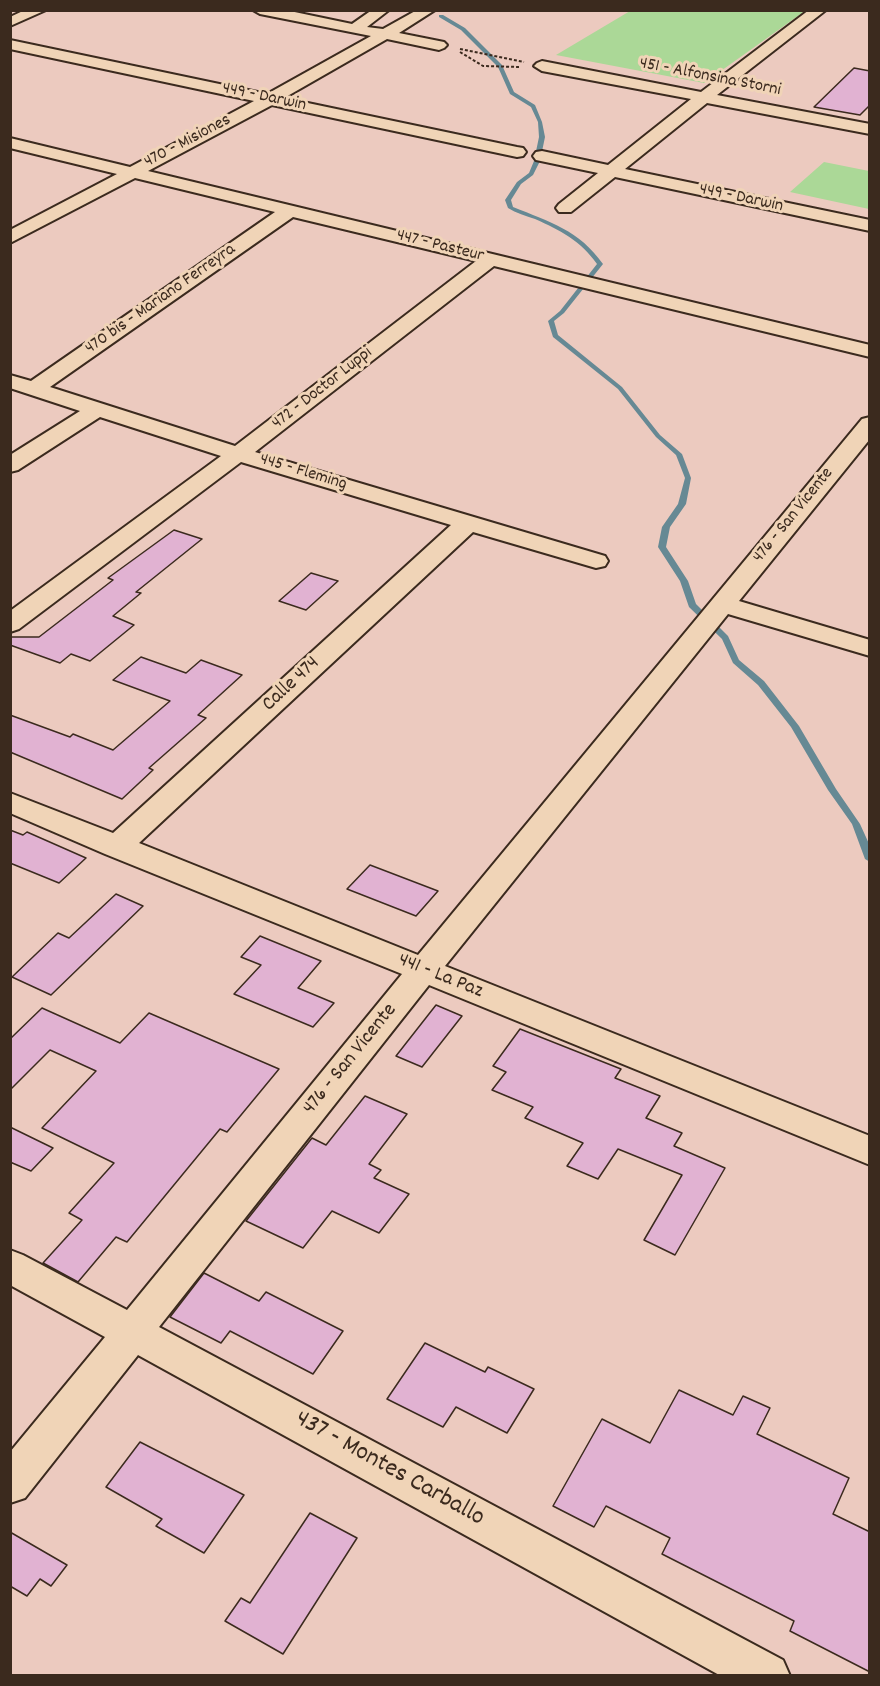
<!DOCTYPE html>
<style>
body{margin:0}
#map{position:relative;width:880px;height:1686px;overflow:hidden;background:#eccabf;font-family:Dekko,sans-serif}
canvas{display:block}
.frame{position:absolute;inset:0;border:12px solid #3b2a1e;pointer-events:none}
</style>
<div id="map">
<canvas width="880" height="1686"></canvas>
<div class="frame"></div>
</div>
<script>
const g = document.querySelector('canvas').getContext('2d');
g.lineJoin = 'round';
function fill(path, color) {
  g.fillStyle = color;
  g.fill(path, 'evenodd');
}
function stroke(path, color, width, dash) {
  g.strokeStyle = color;
  g.lineWidth = width;
  g.lineCap = dash ? 'butt' : 'round';
  g.setLineDash(dash || []);
  g.stroke(path);
}
function write(font, color, halo, rows, align = 'center') {
  g.font = font + ' Dekko,sans-serif';
  g.lineWidth = 6;
  g.setLineDash([]);
  g.textBaseline = 'middle';
  g.strokeStyle = halo;
  g.fillStyle = color;
  for (const [text, x, y, turn = 0] of rows) {
    g.save();
    g.translate(x, y);
    g.rotate((+turn || 0) * Math.PI / 180);
    g.textAlign = isNaN(turn) ? turn : align;
    if (halo) g.strokeText(text, 0, 0);
    g.fillText(text, 0, 0);
    g.restore();
  }
}
const green = new Path2D(`
 M 630,11 L 630,10 L 805,11 L 704,83 L 556,55 Z
 M 824,162 L 869,171 L 869,209 L 790,192 Z`);
const stream = new Path2D(`
 M 439,15 L 443,15 L 465,28 L 502,65 L 514,92 L 535,105 L 542,122 L 545,137 L 540,161 L 533,175 L 521,184 L 511,200 L 513,207 C 550,222 579,230 603,264 L 564,313 L 554,321 L 558,335 L 622,387 L 660,435 L 682,454 L 691,478 L 686,504 L 670,527 L 666,547 L 688,581 L 696,604 L 728,636 L 739,660 L 764,681 L 799,726 L 836,789 L 860,824 L 870,846 L 870,862 L 865,859 L 852,824 L 828,790 L 791,727 L 758,685 L 733,663 L 722,639 L 689,607 L 680,581 L 658,547 L 662,527 L 678,504 L 685,478 L 676,455 L 656,437 L 618,389 L 553,337 L 548,321 L 560,311 L 597,264 C 581,241 560,230 535,219 C 526,216 516,213 508,208 L 505,200 L 517,182 L 529,173 L 534,161 L 539,137 L 538,122 L 531,107 L 510,94 L 498,67 L 461,30 L 439,17 Z`);
const building = new Path2D(`
 M 854,68 L 870,71 L 870,105 L 860,115 L 814,107 Z
 M 174,530 L 202,539 L 136,592 L 141,593 L 113,616 L 134,625 L 90,661 L 71,654 L 60,663 L 10,645 L 10,637 L 39,637 L 113,580 L 108,578 Z
 M 311,573 L 338,581 L 306,610 L 279,601 Z
 M 141,657 L 186,673 L 201,660 L 242,675 L 198,715 L 206,718 L 149,768 L 153,770 L 122,799 L 10,752 L 10,715 L 70,737 L 73,734 L 113,750 L 170,701 L 113,680 Z
 M 10,830 L 23,835 L 27,832 L 86,858 L 59,883 L 10,863 Z
 M 370,865 L 438,891 L 416,916 L 347,889 Z
 M 116,894 L 143,906 L 51,995 L 12,977 L 58,933 L 69,938 Z
 M 260,936 L 321,961 L 298,988 L 334,1003 L 313,1027 L 234,994 L 261,965 L 241,957 Z
 M 436,1005 L 462,1016 L 422,1067 L 396,1056 Z
 M 42,1008 L 120,1043 L 149,1013 L 279,1069 L 227,1132 L 220,1129 L 127,1242 L 116,1237 L 78,1282 L 43,1263 L 82,1220 L 69,1213 L 114,1163 L 42,1128 L 96,1071 L 50,1050 L 10,1090 L 10,1039 Z
 M 520,1029 L 621,1069 L 615,1078 L 660,1096 L 646,1118 L 682,1133 L 674,1146 L 725,1168 L 675,1255 L 644,1240 L 682,1175 L 618,1149 L 598,1179 L 567,1166 L 583,1143 L 525,1118 L 533,1107 L 492,1090 L 506,1072 L 493,1066 Z
 M 365,1096 L 407,1114 L 369,1164 L 381,1170 L 374,1178 L 409,1194 L 379,1233 L 332,1211 L 303,1248 L 246,1221 L 312,1138 L 326,1145 Z
 M 10,1127 L 53,1148 L 31,1171 L 10,1162 Z
 M 204,1273 L 259,1301 L 266,1292 L 343,1331 L 313,1374 L 230,1331 L 221,1343 L 170,1317 Z
 M 425,1343 L 485,1372 L 488,1367 L 534,1389 L 507,1433 L 456,1407 L 443,1427 L 387,1399 Z
 M 679,1390 L 733,1415 L 743,1396 L 770,1408 L 757,1434 L 849,1478 L 833,1514 L 870,1532 L 870,1672 L 790,1631 L 794,1621 L 662,1554 L 670,1538 L 606,1506 L 594,1527 L 553,1506 L 602,1419 L 650,1443 Z
 M 140,1442 L 244,1495 L 204,1553 L 156,1526 L 162,1519 L 106,1487 Z
 M 310,1513 L 357,1538 L 283,1654 L 225,1621 L 241,1598 L 250,1603 Z
 M 10,1532 L 67,1565 L 51,1586 L 40,1579 L 27,1596 L 10,1586 Z`);
const path = new Path2D(`
 M 460,49 L 524,62
 M 460,52 L 483,66 L 519,67`);
const minor = new Path2D(`
 M 25,10 L 46,10 L 10,26 L 10,17 Z
 M 253,10 L 285,10 L 352,24 L 372,10 L 389,10 L 367,27 L 383,29 L 417,10 L 435,10 L 399,33 L 444,42 L 447,45 L 444,48 L 439,50 L 387,39 L 284,98 L 517,147 L 523,148 L 526,152 L 523,156 L 517,157 L 272,105 L 148,171 L 870,345 L 870,357 L 494,266 L 255,452 L 605,556 L 608,561 L 605,566 L 596,568 L 473,532 L 139,843 L 418,955 L 862,419 L 870,417 L 870,439 L 739,601 L 870,640 L 870,656 L 728,614 L 445,966 L 870,1136 L 870,1165 L 429,985 L 159,1327 L 783,1660 L 790,1676 L 721,1676 L 138,1355 L 25,1498 L 10,1503 L 10,1452 L 105,1337 L 10,1285 L 10,1250 L 23,1255 L 127,1310 L 402,974 L 105,854 L 10,813 L 10,793 L 113,833 L 451,525 L 241,462 L 19,629 L 10,632 L 10,611 L 221,456 L 100,417 L 18,470 L 10,472 L 10,455 L 80,411 L 10,388 L 10,375 L 31,381 L 275,212 L 135,178 L 10,243 L 10,230 L 117,174 L 10,148 L 10,138 L 130,167 L 254,101 L 10,49 L 10,40 L 267,94 L 371,36 L 260,14 ZM 293,217 L 476,261 L 235,446 L 50,387 Z
 M 809,10 L 826,10 L 717,95 L 870,124 L 870,134 L 707,103 L 625,169 L 870,220 L 870,231 L 615,177 L 571,212 L 559,212 L 556,208 L 559,204 L 598,173 L 536,160 L 533,156 L 536,152 L 542,151 L 608,165 L 691,99 L 542,71 L 534,66 L 537,63 L 542,61 L 701,92 Z`);
const farStreetnames = [
 ["451 - Alfonsina Storni",710,78,11],
 ["449 - Darwin",264,98,12],
 ["470 - Misiones",188,142,-28],
 ["449 - Darwin",741,199,12],
 ["447 - Pasteur",440,247,14],
 ["470 bis - Mariano Ferreyra",161,300,-35],
 ["472 - Doctor Luppi",323,389,-38],
 ["445 - Fleming",303,473,17],
 ["476 - San Vicente",794,516,-51]
];
const streetNames = [
 ["Calle 474",292,685,-43],
 ["441 - La Paz",440,977,22],
 ["476 - San Vicente",351,1060,-51]
];
const nearStreetnames = [
 ["437 - Montes Carballo",389,1470,29]
];
fill(green, '#abd897');
fill(stream, '#668994');
fill(building, '#e1b2d2');
stroke(building, '#3b2a1e', 1.5);
stroke(minor, '#3b2a1e', 4);
stroke(path, '#3b2a1e', 2, [3, 2]);
fill(minor, '#f0d4b7');
write('18px', '#3b2a1e', '#f0d4b7', farStreetnames);
write('21px', '#3b2a1e', '#f0d4b7', streetNames);
write('26px', '#3b2a1e', '#f0d4b7', nearStreetnames);
</script>
